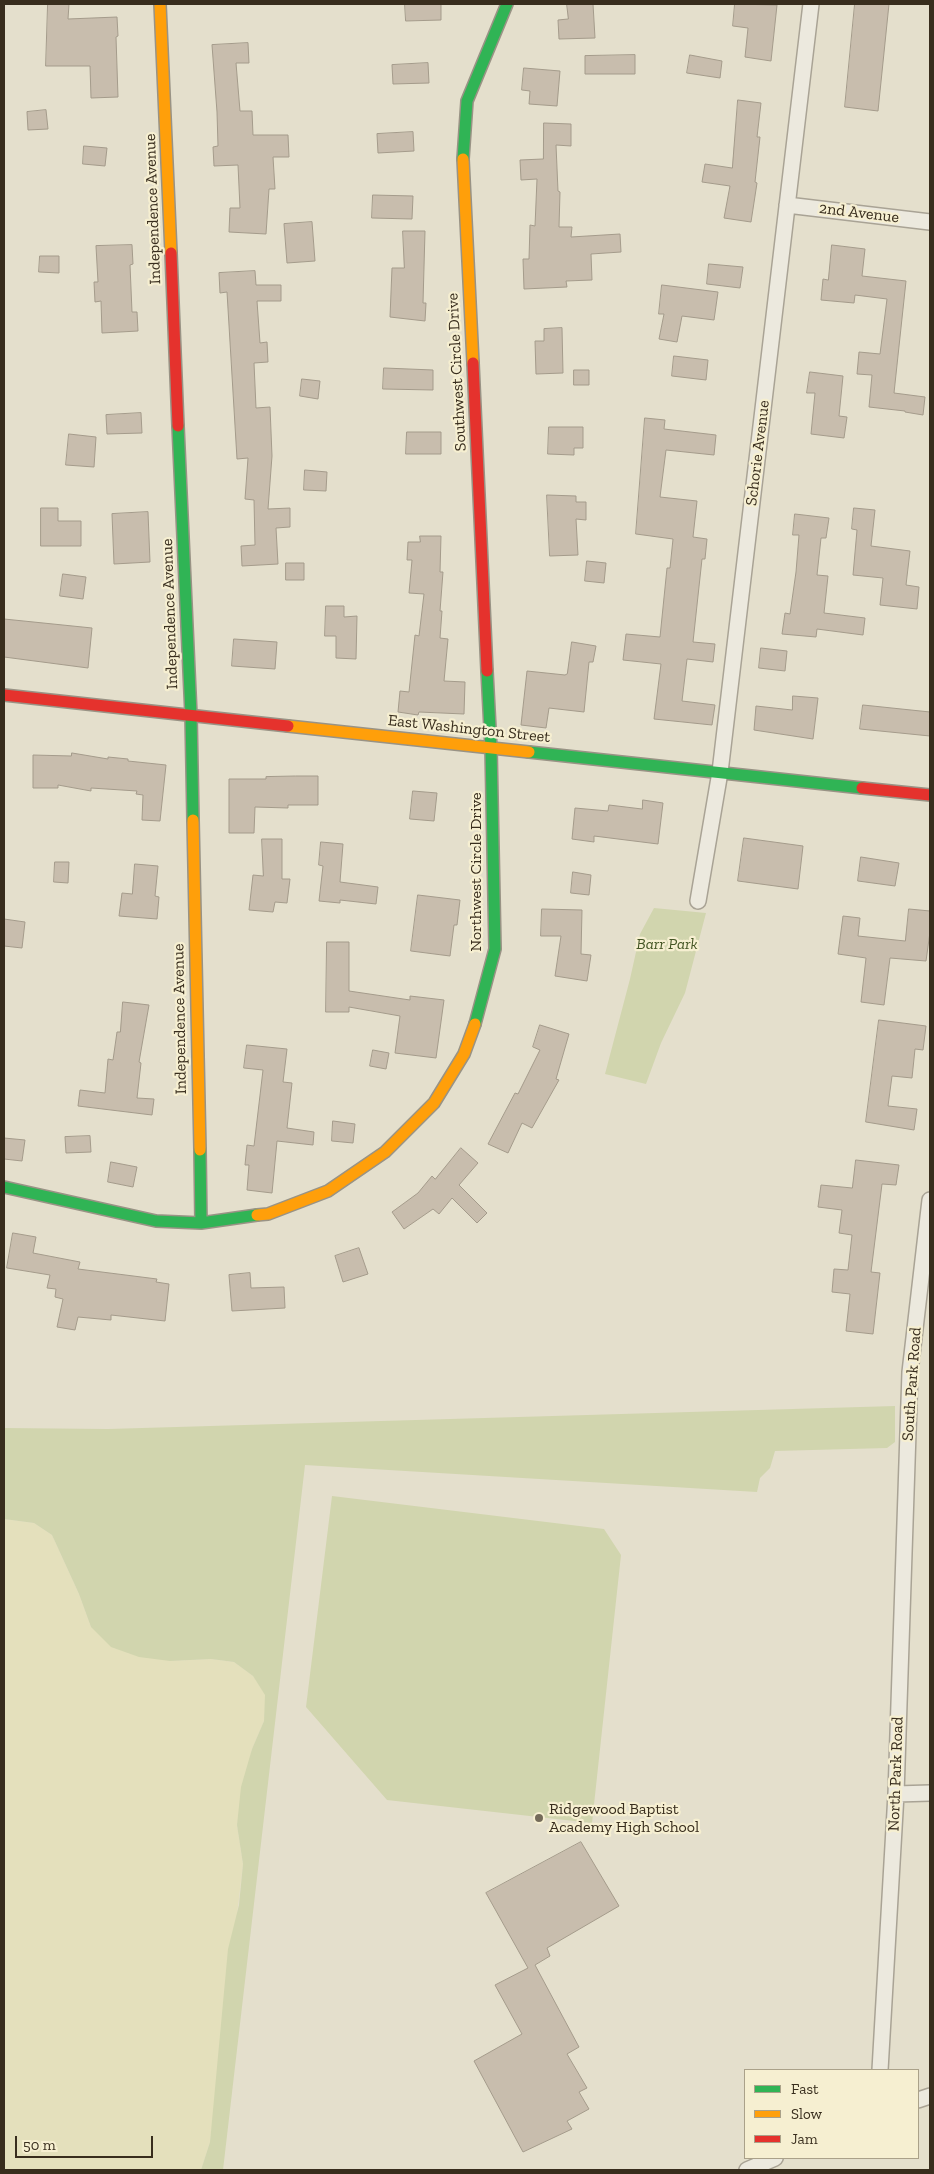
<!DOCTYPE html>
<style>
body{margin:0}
#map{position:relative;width:934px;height:2174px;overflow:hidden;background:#e4dfcc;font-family:"Zilla Slab",serif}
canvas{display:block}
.frame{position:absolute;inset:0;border:5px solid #382d1d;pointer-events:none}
.legend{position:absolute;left:744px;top:2069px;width:175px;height:90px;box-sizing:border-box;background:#f6efd1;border:1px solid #aaa189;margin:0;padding:6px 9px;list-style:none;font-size:15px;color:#382d1d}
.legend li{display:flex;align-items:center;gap:10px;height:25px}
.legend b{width:25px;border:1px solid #aaa189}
.scale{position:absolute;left:15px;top:2136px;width:138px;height:22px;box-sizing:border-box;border:2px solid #382d1d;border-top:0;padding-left:6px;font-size:15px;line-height:18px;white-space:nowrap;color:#382d1d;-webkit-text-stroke:4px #f6efd1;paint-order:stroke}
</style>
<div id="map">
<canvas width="934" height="2174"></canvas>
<div class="frame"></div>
<ul class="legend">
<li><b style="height:6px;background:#30b455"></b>Fast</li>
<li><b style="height:6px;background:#ff9f0a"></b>Slow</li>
<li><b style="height:6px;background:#e5322d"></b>Jam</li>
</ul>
<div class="scale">50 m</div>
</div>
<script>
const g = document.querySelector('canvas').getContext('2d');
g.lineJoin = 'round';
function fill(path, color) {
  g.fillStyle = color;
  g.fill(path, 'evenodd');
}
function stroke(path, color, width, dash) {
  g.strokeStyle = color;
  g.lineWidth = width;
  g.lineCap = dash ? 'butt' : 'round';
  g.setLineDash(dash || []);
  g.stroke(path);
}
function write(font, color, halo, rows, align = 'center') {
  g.font = font + ' "Zilla Slab",serif';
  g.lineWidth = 4.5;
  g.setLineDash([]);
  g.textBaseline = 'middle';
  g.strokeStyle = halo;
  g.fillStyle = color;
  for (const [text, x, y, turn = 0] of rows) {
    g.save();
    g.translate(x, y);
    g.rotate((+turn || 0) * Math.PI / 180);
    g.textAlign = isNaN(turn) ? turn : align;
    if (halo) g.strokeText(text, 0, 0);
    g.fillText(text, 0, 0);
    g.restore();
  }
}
const farmland = new Path2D(`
 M 4,1519 L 34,1523 L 52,1535 L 79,1594 L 91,1627 L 170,1661 L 211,1659 L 234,1662 L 253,1676 L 266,1695 L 264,1721 L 252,1749 L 237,1825 L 243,1864 L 210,2142 L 201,2170 L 4,2170 Z`);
const green = new Path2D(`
 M 654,908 L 706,913 L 685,993 L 661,1043 L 646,1084 L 605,1074 L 630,979 L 640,934 Z
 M 895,1406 L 895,1442 L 887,1448 L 775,1451 L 770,1468 L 760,1478 L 757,1492 L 305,1465 L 223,2170 L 201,2170 L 210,2142 L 228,1949 L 239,1905 L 243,1864 L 237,1825 L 241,1787 L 252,1749 L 264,1721 L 265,1695 L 253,1676 L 234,1662 L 211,1659 L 170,1661 L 139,1657 L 111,1647 L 91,1627 L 79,1594 L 52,1535 L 34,1523 L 4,1519 L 4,1428 L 108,1429 Z
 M 332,1496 L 604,1529 L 621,1555 L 592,1823 L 387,1800 L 306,1707 Z`);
const building = new Path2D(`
 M 48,4 L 69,4 L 68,19 L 117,17 L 118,36 L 116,37 L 118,97 L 91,98 L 90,66 L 46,66 Z
 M 405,4 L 441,4 L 441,20 L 406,21 Z
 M 567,4 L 593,4 L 595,38 L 559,39 L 558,20 L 568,19 Z
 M 735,4 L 777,5 L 771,61 L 745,57 L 748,28 L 733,26 Z
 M 855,4 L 889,4 L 878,111 L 845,107 Z
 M 248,43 L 249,63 L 236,63 L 240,111 L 252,111 L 253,135 L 288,135 L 289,157 L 273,157 L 275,189 L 269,189 L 266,234 L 229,232 L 230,208 L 240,208 L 238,165 L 214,166 L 213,147 L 218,146 L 217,112 L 212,45 Z
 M 635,55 L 635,74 L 585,74 L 585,56 Z
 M 690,55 L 722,61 L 720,78 L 687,73 Z
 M 428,63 L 429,83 L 393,84 L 392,65 Z
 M 524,68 L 560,71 L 557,106 L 529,104 L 530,91 L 522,90 Z
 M 738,100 L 761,103 L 757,137 L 760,137 L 755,182 L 757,183 L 751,222 L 724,218 L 730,186 L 702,182 L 705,164 L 732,168 Z
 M 46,110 L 48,129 L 28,130 L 27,112 Z
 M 544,123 L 571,124 L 571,146 L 556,145 L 558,191 L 560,192 L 559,227 L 572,227 L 571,237 L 620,234 L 621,252 L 591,254 L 592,280 L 566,281 L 567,287 L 524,289 L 523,259 L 529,259 L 530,225 L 535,226 L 537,179 L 521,180 L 520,160 L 543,159 Z
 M 413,132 L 414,151 L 378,153 L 377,134 Z
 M 84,146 L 107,148 L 105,166 L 83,164 Z
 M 373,195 L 413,196 L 412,219 L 372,218 Z
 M 312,222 L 315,261 L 287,263 L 284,224 Z
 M 403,231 L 425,231 L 423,303 L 426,303 L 425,321 L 390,317 L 392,268 L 404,268 Z
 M 132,245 L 133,264 L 130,265 L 132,312 L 137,312 L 138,331 L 102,333 L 101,301 L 95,302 L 94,282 L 98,282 L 96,246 Z
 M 832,245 L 865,249 L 862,276 L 906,281 L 894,393 L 925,397 L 923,415 L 905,412 L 905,411 L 869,407 L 872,375 L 857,374 L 859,352 L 880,354 L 887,299 L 855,295 L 854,303 L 821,300 L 823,279 L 828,280 Z
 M 40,256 L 59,256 L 59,273 L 39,272 Z
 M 709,264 L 743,267 L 740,288 L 707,284 Z
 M 255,271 L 256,285 L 281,285 L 281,301 L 257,301 L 260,343 L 267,342 L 268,362 L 254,363 L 256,408 L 270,407 L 272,456 L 268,509 L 290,508 L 290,527 L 276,528 L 278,564 L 242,566 L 241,546 L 255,545 L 254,500 L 245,499 L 248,458 L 237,459 L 227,292 L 220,293 L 219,273 Z
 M 662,285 L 718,292 L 714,320 L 682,316 L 677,342 L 659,339 L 664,314 L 659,314 Z
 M 562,328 L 563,373 L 536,374 L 535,341 L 544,341 L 544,329 Z
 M 674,356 L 708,360 L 706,380 L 672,376 Z
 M 384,368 L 433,370 L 433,390 L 383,389 Z
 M 574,370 L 589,370 L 589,385 L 574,385 Z
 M 810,372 L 843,376 L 839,416 L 847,417 L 844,438 L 811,434 L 815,393 L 807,393 Z
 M 302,379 L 320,381 L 318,399 L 300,396 Z
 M 141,413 L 142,433 L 107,434 L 106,415 Z
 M 645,418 L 665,420 L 664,429 L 716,435 L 714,455 L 666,450 L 660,497 L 697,501 L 693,537 L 707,539 L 705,559 L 702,559 L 693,642 L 715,644 L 713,662 L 687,659 L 682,701 L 715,705 L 712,725 L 654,719 L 661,664 L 623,660 L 626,634 L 660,637 L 667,568 L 670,568 L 673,539 L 636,534 Z
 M 549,427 L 583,427 L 583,448 L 574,448 L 574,455 L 548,454 Z
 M 407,432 L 441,432 L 441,454 L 406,454 Z
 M 69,434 L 96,437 L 94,467 L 66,465 Z
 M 305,470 L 327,472 L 326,491 L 304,490 Z
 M 547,495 L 576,496 L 576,502 L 586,502 L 586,520 L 576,519 L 578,555 L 550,556 Z
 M 41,508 L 58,508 L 58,521 L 81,521 L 81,546 L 41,546 Z
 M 854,508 L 875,510 L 871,546 L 910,551 L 906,585 L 919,587 L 917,609 L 880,605 L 883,578 L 853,575 L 857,530 L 852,529 Z
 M 148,512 L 150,562 L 114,564 L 112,514 Z
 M 795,514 L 829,518 L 826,538 L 821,538 L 817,575 L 828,576 L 824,613 L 865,618 L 863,635 L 817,629 L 816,637 L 782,634 L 785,613 L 790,614 L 796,572 L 799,535 L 793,535 Z
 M 420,536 L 441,536 L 440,572 L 443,572 L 440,611 L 442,611 L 440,638 L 448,639 L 444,681 L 465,682 L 464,714 L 419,712 L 418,715 L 398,712 L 400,691 L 409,692 L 415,635 L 419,636 L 424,594 L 409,593 L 412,560 L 407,560 L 408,542 L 420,542 Z
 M 587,561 L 606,563 L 604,583 L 585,581 Z
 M 286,563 L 304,563 L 304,580 L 286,580 Z
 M 63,574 L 86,577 L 83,599 L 60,596 Z
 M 326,606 L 344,606 L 344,617 L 357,616 L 356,659 L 336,658 L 336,636 L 325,636 Z
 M 4,619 L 92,628 L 88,668 L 4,657 Z
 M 234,639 L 277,642 L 275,669 L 232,666 Z
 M 572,642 L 596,646 L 593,662 L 589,662 L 584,712 L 549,708 L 546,728 L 521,725 L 527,671 L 565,675 L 567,674 Z
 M 761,648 L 787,651 L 785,671 L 759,668 Z
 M 793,696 L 818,698 L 813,739 L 754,730 L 756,706 L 792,710 Z
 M 863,705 L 930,712 L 930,736 L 860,729 Z
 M 72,753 L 108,759 L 108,757 L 128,759 L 128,761 L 166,765 L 160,821 L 142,820 L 143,795 L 136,794 L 137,791 L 91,788 L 91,791 L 58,785 L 58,788 L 33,788 L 33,755 L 71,756 Z
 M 296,776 L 318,776 L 318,805 L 288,805 L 288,808 L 255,807 L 254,833 L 229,833 L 229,779 L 266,779 L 266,777 Z
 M 413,791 L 437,793 L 434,821 L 410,819 Z
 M 643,800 L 663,803 L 658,844 L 594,836 L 594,842 L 572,839 L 575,808 L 608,811 L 609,805 L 642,809 Z
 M 744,838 L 803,846 L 798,889 L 738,881 Z
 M 262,839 L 282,839 L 282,879 L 290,879 L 287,903 L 275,902 L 273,912 L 249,910 L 253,875 L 263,876 Z
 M 321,842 L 343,844 L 340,882 L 378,887 L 376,904 L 340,900 L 340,903 L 319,901 L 323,866 L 319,865 Z
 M 861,857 L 899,863 L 895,886 L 858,881 Z
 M 55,862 L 69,862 L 68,883 L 54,882 Z
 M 135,864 L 158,866 L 155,896 L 159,897 L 157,919 L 119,916 L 122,893 L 132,894 Z
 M 573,872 L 591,875 L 589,895 L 571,893 Z
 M 418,895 L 460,900 L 457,925 L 454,925 L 450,956 L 411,951 Z
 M 542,909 L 582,910 L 581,954 L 591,955 L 587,981 L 555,976 L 561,936 L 541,936 Z
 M 909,909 L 930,911 L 930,932 L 926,961 L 890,958 L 884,1005 L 861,1002 L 866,958 L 838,954 L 843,916 L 860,918 L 858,936 L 905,941 Z
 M 4,919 L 25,922 L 22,948 L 4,946 Z
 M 327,942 L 349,942 L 349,991 L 410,1000 L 410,996 L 444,1000 L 436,1058 L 395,1053 L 400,1016 L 349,1007 L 349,1012 L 326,1012 Z
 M 123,1002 L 149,1005 L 139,1062 L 141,1063 L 137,1098 L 154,1099 L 152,1115 L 78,1106 L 80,1090 L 105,1093 L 108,1059 L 113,1060 L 117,1032 L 120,1032 Z
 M 879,1020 L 926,1026 L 923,1050 L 915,1049 L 912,1078 L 892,1076 L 888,1106 L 917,1109 L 914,1130 L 866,1122 Z
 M 540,1025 L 569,1034 L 556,1079 L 559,1080 L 532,1128 L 522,1123 L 508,1153 L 488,1144 L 515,1093 L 518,1094 L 540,1050 L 533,1047 Z
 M 247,1045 L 287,1049 L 283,1082 L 292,1083 L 287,1128 L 314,1132 L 313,1145 L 277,1141 L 272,1193 L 247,1190 L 249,1165 L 245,1165 L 247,1145 L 254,1146 L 263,1070 L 244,1068 Z
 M 373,1050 L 389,1053 L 386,1069 L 370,1066 Z
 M 333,1121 L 355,1124 L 353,1143 L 332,1141 Z
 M 90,1136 L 91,1152 L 66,1153 L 65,1137 Z
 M 4,1138 L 25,1140 L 22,1161 L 4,1159 Z
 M 461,1148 L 478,1163 L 459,1185 L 487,1213 L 477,1223 L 452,1198 L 439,1214 L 433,1209 L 404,1229 L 392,1212 L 418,1193 L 432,1176 L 435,1179 Z
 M 856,1160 L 899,1165 L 896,1185 L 882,1184 L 871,1272 L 880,1273 L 873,1334 L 846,1331 L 850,1294 L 832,1292 L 834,1269 L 848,1270 L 852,1235 L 839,1233 L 842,1210 L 818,1207 L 821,1185 L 852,1188 Z
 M 111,1162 L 137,1167 L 133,1187 L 108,1182 Z
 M 13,1233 L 36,1237 L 33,1253 L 80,1262 L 78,1269 L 157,1279 L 156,1282 L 169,1284 L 165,1321 L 111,1315 L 111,1320 L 78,1317 L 75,1330 L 57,1327 L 63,1299 L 55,1297 L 56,1289 L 47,1288 L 50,1275 L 7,1268 Z
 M 359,1248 L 368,1274 L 343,1282 L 335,1256 Z
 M 250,1273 L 251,1288 L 284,1287 L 285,1308 L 232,1311 L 229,1275 Z
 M 581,1842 L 619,1906 L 547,1948 L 550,1956 L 535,1965 L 579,2047 L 567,2054 L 587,2088 L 579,2092 L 589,2109 L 567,2121 L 572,2129 L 523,2152 L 474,2061 L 522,2034 L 495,1985 L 528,1968 L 486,1893 Z`);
const street = new Path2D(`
 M 787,205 L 930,222
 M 698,901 L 720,772 L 811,4
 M 896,1794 L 930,1793
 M 880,2070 L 896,1794 L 910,1372 L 930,1200
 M 918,2100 L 930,2096
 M 747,2170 L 775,2158`);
const fast = new Path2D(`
 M 463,159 L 467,101 L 507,4
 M 178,426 L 191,715 L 193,820
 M 529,752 L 862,788
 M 475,1024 L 495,949 L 491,748 L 487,671
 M 200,1150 L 201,1223
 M 4,1187 L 156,1221 L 201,1223 L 257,1215`);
const slow = new Path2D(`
 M 160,4 L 171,253
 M 463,159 L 473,363
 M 288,726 L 529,752
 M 193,820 L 200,1150
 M 257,1215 L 268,1214 L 328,1191 L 385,1152 L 434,1103 L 464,1054 L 475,1024`);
const jam = new Path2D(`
 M 171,253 L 178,426
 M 473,363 L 487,671
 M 4,695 L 288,726
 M 862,788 L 930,795`);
const markers = [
 [539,1818,5,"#746b5a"]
];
const streetNames = [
 ["Independence Avenue",153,209,-92],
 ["2nd Avenue",859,213,7],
 ["Southwest Circle Drive",457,372,-93],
 ["Schorie Avenue",758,453,-83],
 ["Independence Avenue",170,614,-92],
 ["East Washington Street",469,729,6],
 ["Northwest Circle Drive",476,872,-90],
 ["Independence Avenue",180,1019,-91],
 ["South Park Road",912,1384,-86],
 ["North Park Road",896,1774,-88]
];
const parkNames = [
 ["Barr Park",667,944]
];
const poiNames = [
 ["Ridgewood Baptist",549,1809],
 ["Academy High School",549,1827]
];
fill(farmland, '#e4e0bc');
fill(green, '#d1d5ae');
fill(building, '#c8bdad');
stroke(building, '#a49b8b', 1);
stroke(street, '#a9a395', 18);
stroke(fast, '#999385', 14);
stroke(slow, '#999385', 14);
stroke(jam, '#999385', 14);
stroke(street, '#ece9de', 15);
stroke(fast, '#30b455', 11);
stroke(slow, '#ff9f0a', 11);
stroke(jam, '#e5322d', 11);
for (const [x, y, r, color] of markers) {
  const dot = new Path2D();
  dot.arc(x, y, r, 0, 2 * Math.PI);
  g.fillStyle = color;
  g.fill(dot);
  stroke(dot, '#f6efd1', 2);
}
write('16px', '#382d1d', '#f6efd1', streetNames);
write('italic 16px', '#445524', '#f6efd1', parkNames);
write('16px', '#382d1d', '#f6efd1', poiNames, 'left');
</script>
